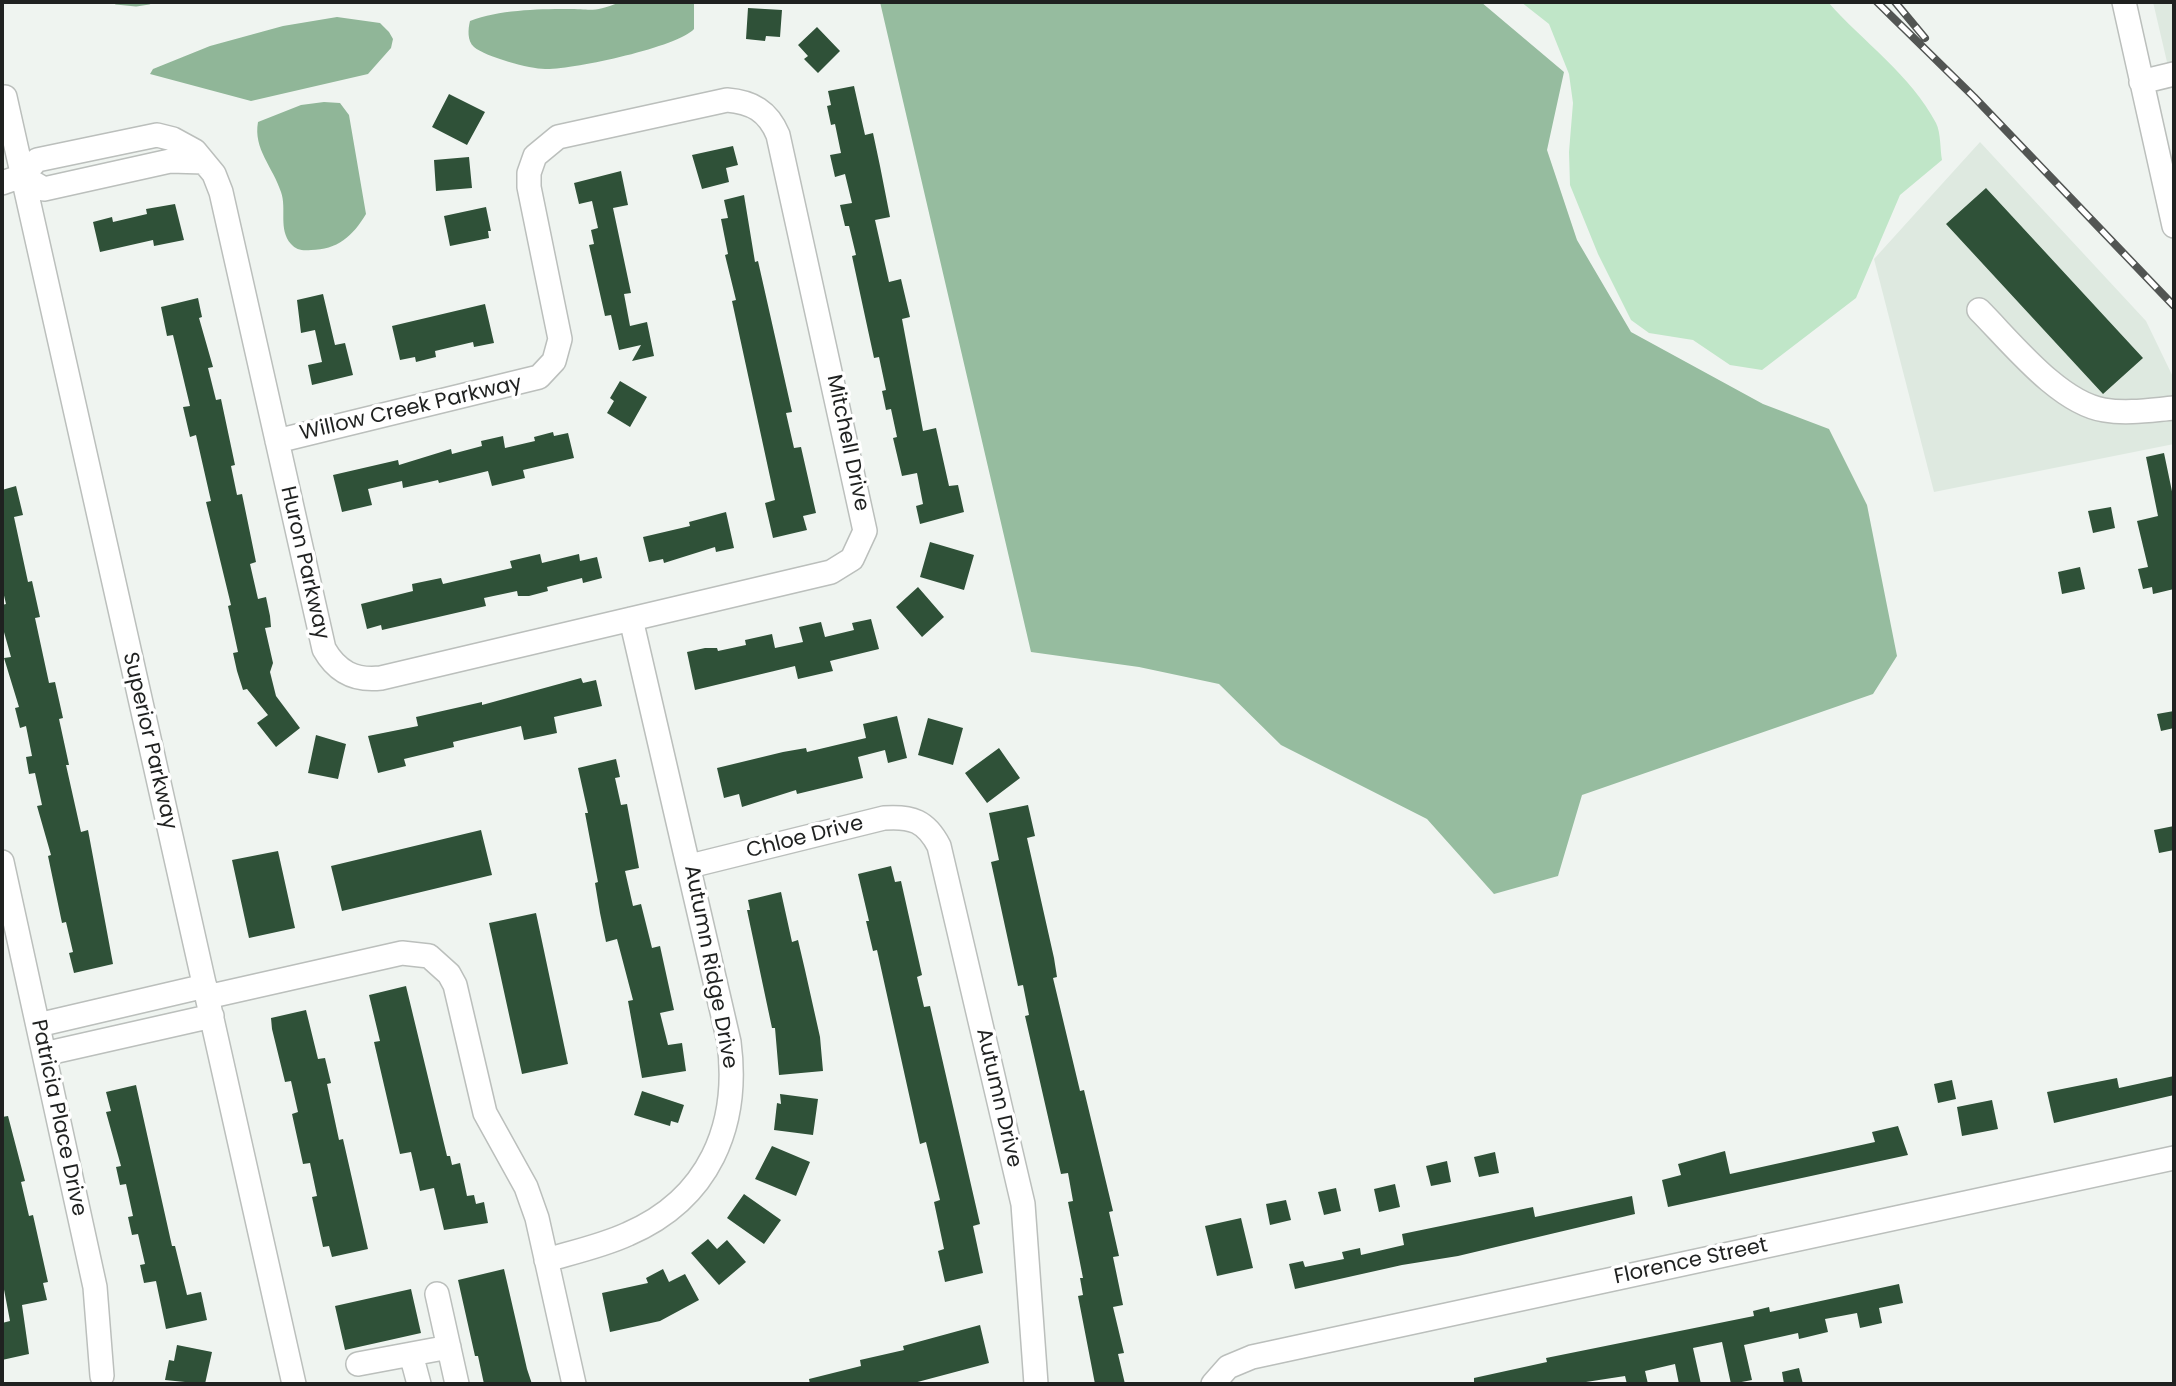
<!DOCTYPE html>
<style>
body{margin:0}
#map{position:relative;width:2176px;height:1386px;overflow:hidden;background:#eff4f0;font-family:Poppins,sans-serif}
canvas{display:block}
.frame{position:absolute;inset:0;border:4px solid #1f2120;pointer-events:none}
</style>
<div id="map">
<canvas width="2176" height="1386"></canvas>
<div class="frame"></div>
</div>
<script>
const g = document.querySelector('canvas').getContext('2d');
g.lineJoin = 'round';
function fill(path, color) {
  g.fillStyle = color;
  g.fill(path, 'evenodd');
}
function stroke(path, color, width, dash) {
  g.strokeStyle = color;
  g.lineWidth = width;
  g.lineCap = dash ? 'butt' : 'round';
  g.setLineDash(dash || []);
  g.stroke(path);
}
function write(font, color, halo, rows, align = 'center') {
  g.font = font + ' Poppins,sans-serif';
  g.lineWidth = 7;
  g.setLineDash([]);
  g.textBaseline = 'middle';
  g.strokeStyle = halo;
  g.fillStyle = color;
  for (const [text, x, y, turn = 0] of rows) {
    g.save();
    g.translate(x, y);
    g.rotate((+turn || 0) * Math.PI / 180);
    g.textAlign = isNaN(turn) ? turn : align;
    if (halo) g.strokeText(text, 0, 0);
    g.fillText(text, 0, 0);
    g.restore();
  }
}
const built = new Path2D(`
 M 2153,2 L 2174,2 L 2174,92 Z
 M 1980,142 L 2146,321 L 2174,379 L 2174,444 L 1934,492 L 1874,259 Z`);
const green = new Path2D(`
 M 1521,2 L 1828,2 C 1863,42 1911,75 1936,123 C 1941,133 1940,149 1942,160 L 1900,195 L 1856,298 L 1762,370 L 1730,365 L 1693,340 L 1649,333 L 1631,320 L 1598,254 L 1570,185 L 1569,152 L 1573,103 L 1569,74 L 1549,24 Z`);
const forest = new Path2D(`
 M 880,2 L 1481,2 L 1564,72 L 1547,150 L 1577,240 L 1631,332 L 1763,404 L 1829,429 L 1867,505 L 1897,656 L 1873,694 L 1582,795 L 1558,876 L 1494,894 L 1427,819 L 1281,745 L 1219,684 L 1139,667 L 1031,652 Z`);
const water = new Path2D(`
 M 620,2 L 694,2 L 694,29 C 678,47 572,70 545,69 C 530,69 486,57 474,47 C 467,41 468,29 470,21 C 499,10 536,9 567,9 C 593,9 593,13 620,2 Z
 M 337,17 L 380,23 L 389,32 L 393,39 L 391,48 L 368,74 L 251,101 L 150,74 L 153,69 L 210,46 L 283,26 Z
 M 324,102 L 340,103 L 349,115 L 366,214 C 353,236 337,250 311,250 C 303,251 296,250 291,244 C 278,229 287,209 281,192 C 273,167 253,149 258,122 L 301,105 Z`);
const stream = new Path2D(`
 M 116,2 L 136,4 L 149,2`);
const building = new Path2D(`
 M 748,8 L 782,10 L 780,37 L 766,36 L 765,41 L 746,39 Z
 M 817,27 L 840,51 L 818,73 L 804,59 L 808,56 L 798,45 Z
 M 854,86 L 865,135 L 873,133 L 880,166 L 890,217 L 875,220 L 889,282 L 901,279 L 910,317 L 902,319 L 923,431 L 936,428 L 949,486 L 958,485 L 964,512 L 920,524 L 916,506 L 923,504 L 917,473 L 902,476 L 893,438 L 897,437 L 891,409 L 886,410 L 882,391 L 886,390 L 879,357 L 874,358 L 852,256 L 856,255 L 849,226 L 845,226 L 840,205 L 852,203 L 845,174 L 835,177 L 830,155 L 841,153 L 835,124 L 831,125 L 827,106 L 831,105 L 828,91 Z
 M 449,94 L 485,112 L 467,145 L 432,127 Z
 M 733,146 L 738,165 L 726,168 L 729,182 L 702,189 L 692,155 Z
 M 469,157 L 472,188 L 436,191 L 434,160 Z
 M 621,171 L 628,205 L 613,208 L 631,293 L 624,294 L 630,326 L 647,322 L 654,356 L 632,361 L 641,345 L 619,350 L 611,315 L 605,316 L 589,245 L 594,244 L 591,230 L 598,228 L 592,201 L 579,204 L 574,183 Z
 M 1986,188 L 2143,358 L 2103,394 L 1946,224 Z
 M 744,195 L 755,262 L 758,261 L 792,412 L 786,413 L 794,448 L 801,447 L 816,513 L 803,516 L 807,530 L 773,538 L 765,503 L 775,500 L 732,301 L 736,300 L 725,255 L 728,254 L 721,219 L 728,218 L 724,200 Z
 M 175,204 L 184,240 L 154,246 L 153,240 L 100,252 L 93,222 L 112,217 L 113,222 L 147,214 L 146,209 Z
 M 486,207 L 491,231 L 488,231 L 489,238 L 450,246 L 444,216 Z
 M 323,294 L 335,345 L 345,343 L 353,375 L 312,385 L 308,365 L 322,362 L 315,330 L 301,333 L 297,300 Z
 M 198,298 L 202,317 L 199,318 L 213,367 L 208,368 L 216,400 L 221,399 L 235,465 L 231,466 L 237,495 L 242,494 L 256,562 L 250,564 L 258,599 L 266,597 L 270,616 L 271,627 L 265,628 L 273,663 L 270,672 L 276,696 L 300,728 L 276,747 L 257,723 L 268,715 L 247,689 L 243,690 L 237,671 L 233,653 L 238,652 L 228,606 L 231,605 L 206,502 L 211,501 L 196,435 L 190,437 L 183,407 L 190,406 L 173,335 L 167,336 L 161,307 Z
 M 485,304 L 494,343 L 474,347 L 473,342 L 435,351 L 436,357 L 416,362 L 415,357 L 400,360 L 392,326 Z
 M 620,381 L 647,397 L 630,427 L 607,413 L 614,401 L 610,398 Z
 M 553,432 L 554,436 L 568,433 L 574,458 L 523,470 L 525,478 L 492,486 L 488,471 L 439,483 L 438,480 L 403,488 L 402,481 L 368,489 L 372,505 L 342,512 L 333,475 L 398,460 L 399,465 L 451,449 L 452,454 L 482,446 L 481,441 L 503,436 L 505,448 L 535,441 L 534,437 Z
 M 2164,453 L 2174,501 L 2174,589 L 2153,594 L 2152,587 L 2143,589 L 2138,569 L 2148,567 L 2137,521 L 2158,516 L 2146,457 Z
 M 16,486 L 23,515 L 14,517 L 28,582 L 32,581 L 40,617 L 35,618 L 49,683 L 55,682 L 63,718 L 59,719 L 69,765 L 66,765 L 81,832 L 88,830 L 113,964 L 74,973 L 69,953 L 73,952 L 66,922 L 62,923 L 48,856 L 51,855 L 37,806 L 42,805 L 35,773 L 29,774 L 26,757 L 32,756 L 26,726 L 20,728 L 15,708 L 19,707 L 4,658 L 11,657 L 2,625 L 2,605 L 6,604 L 2,587 L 2,490 Z
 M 2111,507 L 2115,528 L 2093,533 L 2088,511 Z
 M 726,512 L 734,548 L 716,552 L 715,547 L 664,563 L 663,559 L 649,562 L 643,537 L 690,526 L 689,522 Z
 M 930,542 L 974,555 L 964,590 L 920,577 Z
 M 540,554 L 542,563 L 579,554 L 580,561 L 597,557 L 602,578 L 583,583 L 582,578 L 547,587 L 548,591 L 529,596 L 518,596 L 517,591 L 484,598 L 486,606 L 382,630 L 381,625 L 367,629 L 361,604 L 413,591 L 412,584 L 441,578 L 443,584 L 512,568 L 510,561 Z
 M 2080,567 L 2085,589 L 2062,594 L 2058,572 Z
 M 918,587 L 944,617 L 922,637 L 896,607 Z
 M 871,619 L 879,649 L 830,661 L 833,671 L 798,679 L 795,666 L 695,690 L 687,652 L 705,648 L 717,648 L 718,651 L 746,645 L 745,640 L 772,634 L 775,648 L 803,642 L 799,627 L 821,622 L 825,637 L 854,630 L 852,623 Z
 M 581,678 L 583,683 L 596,680 L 602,706 L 554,717 L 557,733 L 524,740 L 521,726 L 453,742 L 454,747 L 404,759 L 406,766 L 378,773 L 368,736 L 418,726 L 416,717 L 482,702 L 482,705 Z
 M 2174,711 L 2174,728 L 2161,731 L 2157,714 Z
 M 897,716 L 907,758 L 888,763 L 885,750 L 858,757 L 863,778 L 797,794 L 796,790 L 742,807 L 739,794 L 724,798 L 717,768 L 783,752 L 806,748 L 807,752 L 866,738 L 863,724 Z
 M 928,718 L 963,728 L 953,765 L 918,755 Z
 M 316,735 L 346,744 L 338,779 L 308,773 Z
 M 999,748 L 1020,778 L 987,803 L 965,773 Z
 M 616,759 L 620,777 L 615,778 L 621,805 L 627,804 L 639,868 L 625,871 L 633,906 L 641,904 L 652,948 L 660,946 L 674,1010 L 660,1013 L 668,1045 L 682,1043 L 686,1071 L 642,1078 L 628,1001 L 633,1000 L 617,939 L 606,942 L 600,913 L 595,883 L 598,882 L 585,813 L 588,813 L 578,768 Z
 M 1028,805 L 1035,836 L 1027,838 L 1054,958 L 1057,977 L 1053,978 L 1080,1091 L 1084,1090 L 1113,1211 L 1109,1212 L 1119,1256 L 1113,1257 L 1123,1305 L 1113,1307 L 1124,1353 L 1118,1354 L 1125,1384 L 1095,1384 L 1078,1296 L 1083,1295 L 1080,1278 L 1083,1278 L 1068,1202 L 1073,1201 L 1068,1173 L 1061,1174 L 1025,1016 L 1029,1015 L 1023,985 L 1018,986 L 991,862 L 999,860 L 989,813 Z
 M 2174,826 L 2174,850 L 2159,853 L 2154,830 Z
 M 481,830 L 492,875 L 342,911 L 331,866 Z
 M 278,851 L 295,928 L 249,938 L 232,860 Z
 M 891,866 L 895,882 L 901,881 L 922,975 L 917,977 L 924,1007 L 930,1006 L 980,1224 L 973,1226 L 983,1273 L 945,1282 L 938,1251 L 944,1249 L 934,1202 L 940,1200 L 926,1142 L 920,1144 L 877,950 L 873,951 L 866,921 L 869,921 L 858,874 Z
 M 781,892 L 792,942 L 798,940 L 805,970 L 820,1037 L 823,1071 L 779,1075 L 775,1028 L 772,1028 L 747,910 L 750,910 L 748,900 Z
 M 536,913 L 568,1064 L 522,1074 L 489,923 Z
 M 406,986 L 447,1156 L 450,1156 L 452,1165 L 460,1163 L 467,1196 L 474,1195 L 476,1204 L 484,1202 L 488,1223 L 444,1230 L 434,1188 L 420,1191 L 411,1152 L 400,1154 L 374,1042 L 380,1041 L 369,995 Z
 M 306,1010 L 318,1059 L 325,1058 L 331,1083 L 327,1084 L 339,1140 L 343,1139 L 368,1249 L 332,1257 L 329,1246 L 323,1247 L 312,1197 L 317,1196 L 310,1163 L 303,1164 L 292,1114 L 298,1112 L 291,1081 L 285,1082 L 272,1029 L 271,1018 Z
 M 2174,1076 L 2174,1095 L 2054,1123 L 2047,1092 L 2117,1078 L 2119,1088 Z
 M 1952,1080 L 1956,1099 L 1938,1103 L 1934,1084 Z
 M 136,1085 L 172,1246 L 175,1246 L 187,1295 L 201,1292 L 207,1320 L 166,1329 L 156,1281 L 144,1283 L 140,1265 L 145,1264 L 138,1234 L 132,1235 L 128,1217 L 133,1216 L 126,1184 L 120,1185 L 116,1167 L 121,1166 L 106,1112 L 111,1111 L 106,1092 Z
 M 642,1091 L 684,1105 L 678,1123 L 671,1121 L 670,1126 L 634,1115 Z
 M 780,1094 L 818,1099 L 813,1135 L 774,1130 L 777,1103 L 781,1104 Z
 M 1992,1100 L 1998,1129 L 1962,1136 L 1957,1107 Z
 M 8,1116 L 25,1181 L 21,1182 L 29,1216 L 33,1215 L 48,1282 L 43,1283 L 47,1300 L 22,1305 L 29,1354 L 2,1360 L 2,1323 L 10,1321 L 2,1279 L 2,1117 Z
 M 1898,1126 L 1908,1155 L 1668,1207 L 1662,1180 L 1681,1175 L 1678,1164 L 1725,1151 L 1730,1174 L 1875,1142 L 1872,1132 Z
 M 772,1146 L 810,1162 L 796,1196 L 755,1179 Z
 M 1495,1152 L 1499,1173 L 1479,1177 L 1474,1157 Z
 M 1447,1161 L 1451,1182 L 1431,1186 L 1426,1166 Z
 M 1395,1184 L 1400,1207 L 1379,1212 L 1374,1189 Z
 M 1336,1188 L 1341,1211 L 1324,1215 L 1318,1192 Z
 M 744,1194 L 781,1220 L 764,1244 L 727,1218 Z
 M 1632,1196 L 1635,1214 L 1458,1256 L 1402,1265 L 1295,1289 L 1289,1264 L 1303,1261 L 1305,1267 L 1344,1259 L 1342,1252 L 1360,1248 L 1361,1255 L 1404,1245 L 1402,1234 L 1533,1207 L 1535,1217 Z
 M 1286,1200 L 1291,1220 L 1270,1225 L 1266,1204 Z
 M 1241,1218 L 1253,1268 L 1217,1276 L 1205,1226 Z
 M 708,1239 L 717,1249 L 727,1240 L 746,1262 L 719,1285 L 691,1253 Z
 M 504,1269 L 527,1369 L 532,1384 L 484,1384 L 478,1356 L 475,1356 L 458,1280 Z
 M 663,1269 L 669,1282 L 685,1274 L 699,1300 L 660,1321 L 610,1332 L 602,1293 L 648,1283 L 646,1278 Z
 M 1899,1284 L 1903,1303 L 1879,1308 L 1882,1323 L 1860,1328 L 1857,1313 L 1825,1319 L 1828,1332 L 1799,1339 L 1798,1333 L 1744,1345 L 1752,1380 L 1731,1384 L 1722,1342 L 1693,1348 L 1701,1384 L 1679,1384 L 1675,1364 L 1645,1371 L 1648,1384 L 1627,1384 L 1625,1376 L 1573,1384 L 1474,1384 L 1474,1378 L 1547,1362 L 1546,1358 L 1744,1318 L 1754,1316 L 1753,1311 L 1769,1307 L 1770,1312 Z
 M 411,1289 L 421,1333 L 345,1350 L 335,1306 Z
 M 980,1325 L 989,1363 L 910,1384 L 810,1384 L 809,1379 L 861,1366 L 860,1360 L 904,1350 L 903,1346 Z
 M 177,1345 L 212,1352 L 205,1384 L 165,1380 L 169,1360 L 174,1361 Z
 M 1799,1368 L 1803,1384 L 1784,1384 L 1782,1372 Z`);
const minor = new Path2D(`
 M 2124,2 L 2174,226
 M 2141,82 L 2174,74
 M 5,97 L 294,1384
 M 22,176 L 44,189 L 170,161 L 204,162
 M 2,183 L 22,176 L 37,160 L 157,135 L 173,139 L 195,151 L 214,174 L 221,192 L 324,649 C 337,672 355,681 381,678 L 831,572 L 852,559 L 865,531 L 778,135 C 768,111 752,102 727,100 L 558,137 L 535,156 L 529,173 L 529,187 L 560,339 L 554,361 L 539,377 L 277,441
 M 1979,310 C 2011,342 2059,403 2104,410 C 2127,414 2151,410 2174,408
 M 2,862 L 95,1287 L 102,1376
 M 690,866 L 884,818 C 912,816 926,821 939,846 L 1023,1204 L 1036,1384
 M 207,997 L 402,953 L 429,956 L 449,974 L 455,985 L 485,1113 L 526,1187 L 537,1218 L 574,1384
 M 38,1025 L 205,986
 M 44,1054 L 212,1016
 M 546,1260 C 574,1252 602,1246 628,1234 C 709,1199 740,1126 729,1042 L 631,619
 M 437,1294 L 457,1384
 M 411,1354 L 419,1384
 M 358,1364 L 449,1347
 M 1213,1384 L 1228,1367 L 1252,1357 L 2174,1158`);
const rail = new Path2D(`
 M 1877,2 L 1974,97 L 2174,306
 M 1895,2 L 1925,38`);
const streetNames = [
 ["Willow Creek Parkway",411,409,-13],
 ["Mitchell Drive",847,443,78],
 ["Huron Parkway",304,563,77],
 ["Superior Parkway",149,741,77],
 ["Chloe Drive",805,838,-14],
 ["Autumn Ridge Drive",710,967,79],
 ["Autumn Drive",998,1098,77],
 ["Patricia Place Drive",58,1118,78],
 ["Florence Street",1691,1262,-12]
];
fill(built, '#dee9e0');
fill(green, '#c0e6c8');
fill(forest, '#96bc9f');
fill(water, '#90b698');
stroke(stream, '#90b698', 5);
fill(building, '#2f5138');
stroke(minor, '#bbbfbc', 26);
stroke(minor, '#fff', 23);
stroke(rail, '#525553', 8);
stroke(rail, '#fff', 5, [16]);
write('21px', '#1f2120', '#fff', streetNames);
</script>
